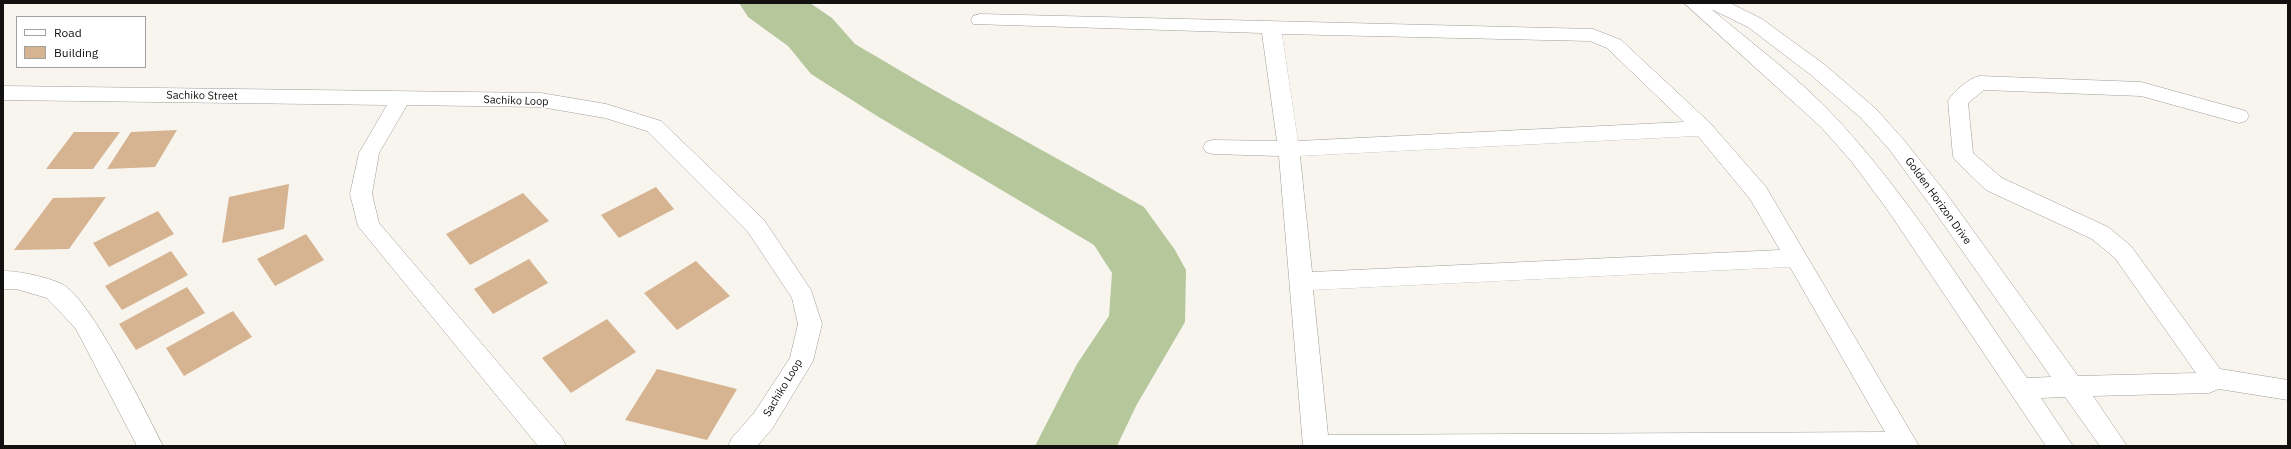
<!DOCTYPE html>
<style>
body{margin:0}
#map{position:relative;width:2291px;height:449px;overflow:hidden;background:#f8f5ef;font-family:"IBM Plex Sans",sans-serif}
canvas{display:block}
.frame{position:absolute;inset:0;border:4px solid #12110f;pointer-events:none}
.legend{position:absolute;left:16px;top:16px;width:130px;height:52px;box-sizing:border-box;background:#fff;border:1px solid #a0a09f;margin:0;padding:5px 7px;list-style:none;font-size:12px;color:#12110f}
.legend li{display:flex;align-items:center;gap:8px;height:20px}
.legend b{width:20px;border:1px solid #a0a09f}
</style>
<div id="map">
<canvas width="2291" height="449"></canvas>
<div class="frame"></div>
<ul class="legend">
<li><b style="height:5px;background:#fff"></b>Road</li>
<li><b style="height:11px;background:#d6b391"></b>Building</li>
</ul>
</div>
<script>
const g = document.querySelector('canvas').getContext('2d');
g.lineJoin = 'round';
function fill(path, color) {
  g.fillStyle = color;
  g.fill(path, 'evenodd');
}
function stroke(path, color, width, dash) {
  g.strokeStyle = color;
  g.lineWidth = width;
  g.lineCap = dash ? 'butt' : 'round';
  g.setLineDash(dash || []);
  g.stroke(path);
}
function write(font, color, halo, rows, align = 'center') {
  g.font = font + ' "IBM Plex Sans",sans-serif';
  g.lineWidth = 3;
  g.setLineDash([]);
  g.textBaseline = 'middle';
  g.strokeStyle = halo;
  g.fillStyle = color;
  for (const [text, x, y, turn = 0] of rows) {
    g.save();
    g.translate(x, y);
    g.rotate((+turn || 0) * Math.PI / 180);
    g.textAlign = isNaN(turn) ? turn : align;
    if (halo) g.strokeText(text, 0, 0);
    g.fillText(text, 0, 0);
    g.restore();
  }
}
const river = new Path2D(`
 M 739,3 L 810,3 L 832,18 L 855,44 L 923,84 L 1144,207 L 1175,250 L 1186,270 L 1185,322 L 1136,406 L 1117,446 L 1035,446 L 1077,364 L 1109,316 L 1112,273 L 1094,245 L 877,116 L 811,74 L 788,46 L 748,17 Z`);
const building = new Path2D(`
 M 177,130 L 155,167 L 107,169 L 131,132 Z
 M 74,132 L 120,132 L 93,169 L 46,169 Z
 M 289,184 L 284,229 L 222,243 L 229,197 Z
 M 656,187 L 674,209 L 619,238 L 601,215 Z
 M 523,193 L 549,221 L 470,265 L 446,234 Z
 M 106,197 L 69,249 L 14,250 L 53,198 Z
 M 158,211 L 174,234 L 109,267 L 93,243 Z
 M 306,234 L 324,260 L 275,286 L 257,259 Z
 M 171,251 L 188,275 L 122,310 L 105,286 Z
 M 529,259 L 548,283 L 493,314 L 474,289 Z
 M 696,261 L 730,296 L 677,330 L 644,293 Z
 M 187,287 L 205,313 L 136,350 L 119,324 Z
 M 233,311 L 252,337 L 184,376 L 166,348 Z
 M 607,319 L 636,352 L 571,393 L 542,358 Z
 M 657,369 L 737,389 L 707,440 L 625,420 Z`);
const minor = new Path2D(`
 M 1684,3 L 1705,3 L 1707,5 L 1706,3 L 1730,3 L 1762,19 L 1825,65 L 1875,108 L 1903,139 L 1946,193 L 2078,376 L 2196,373 L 2115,258 L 2092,239 L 1986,190 L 1956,161 L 1953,156 L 1948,101 C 1954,91 1968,79 1979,76 L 2141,82 L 2246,111 L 2249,116 L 2246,121 L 2239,123 L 2141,96 L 1984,90 L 1968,103 L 1973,153 L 2002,178 L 2108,227 L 2131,246 L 2220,369 L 2288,380 L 2288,400 L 2219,389 L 2209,393 L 2093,396 L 2127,446 L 2100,446 L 2065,397 L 2041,398 L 2073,446 L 2046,446 L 1889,212 L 1852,162 L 1821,127 ZM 1711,9 L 1748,27 L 1811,75 L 1861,118 L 1889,149 L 1930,205 L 2051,377 L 2027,378 C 1966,290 1909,197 1837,119 C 1799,78 1753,44 1711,9 Z
 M 980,14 L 1593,29 L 1621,40 L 1710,123 L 1766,187 L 1919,446 L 1303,446 L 1279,156 L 1213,154 L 1206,152 L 1203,147 L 1206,142 L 1213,140 L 1277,141 L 1262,33 L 973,24 L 971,20 L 973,16 ZM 1282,34 L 1590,41 L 1607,48 L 1684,122 L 1298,141 ZM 1698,136 L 1750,199 L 1780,250 L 1312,272 L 1300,156 ZM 1790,267 L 1885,432 L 1328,435 L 1313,290 Z
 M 3,86 L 541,93 L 606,104 L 661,121 L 764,220 L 811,290 L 822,324 L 813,361 L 772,429 L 757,446 L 728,446 L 732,438 L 754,413 L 790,358 L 798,324 L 792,298 L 748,232 L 647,131 L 605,118 L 541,107 L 407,105 L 379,153 L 372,194 L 379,223 L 562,438 L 566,446 L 538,446 L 358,226 L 350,194 L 359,153 L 387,105 L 3,100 Z
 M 3,271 C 20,271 47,277 62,284 C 90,298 147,414 163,446 L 137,446 L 76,329 L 47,298 L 16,289 L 3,289 Z`);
const streetNames = [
 ["Sachiko Street",202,96,1],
 ["Sachiko Loop",516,101,2],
 ["Golden Horizon Drive",1938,201,54],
 ["Sachiko Loop",783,388,-59]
];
fill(river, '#b6c79c');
fill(building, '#d6b391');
stroke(minor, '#a09d98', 1);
fill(minor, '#fff');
write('11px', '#12110f', '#fff', streetNames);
</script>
